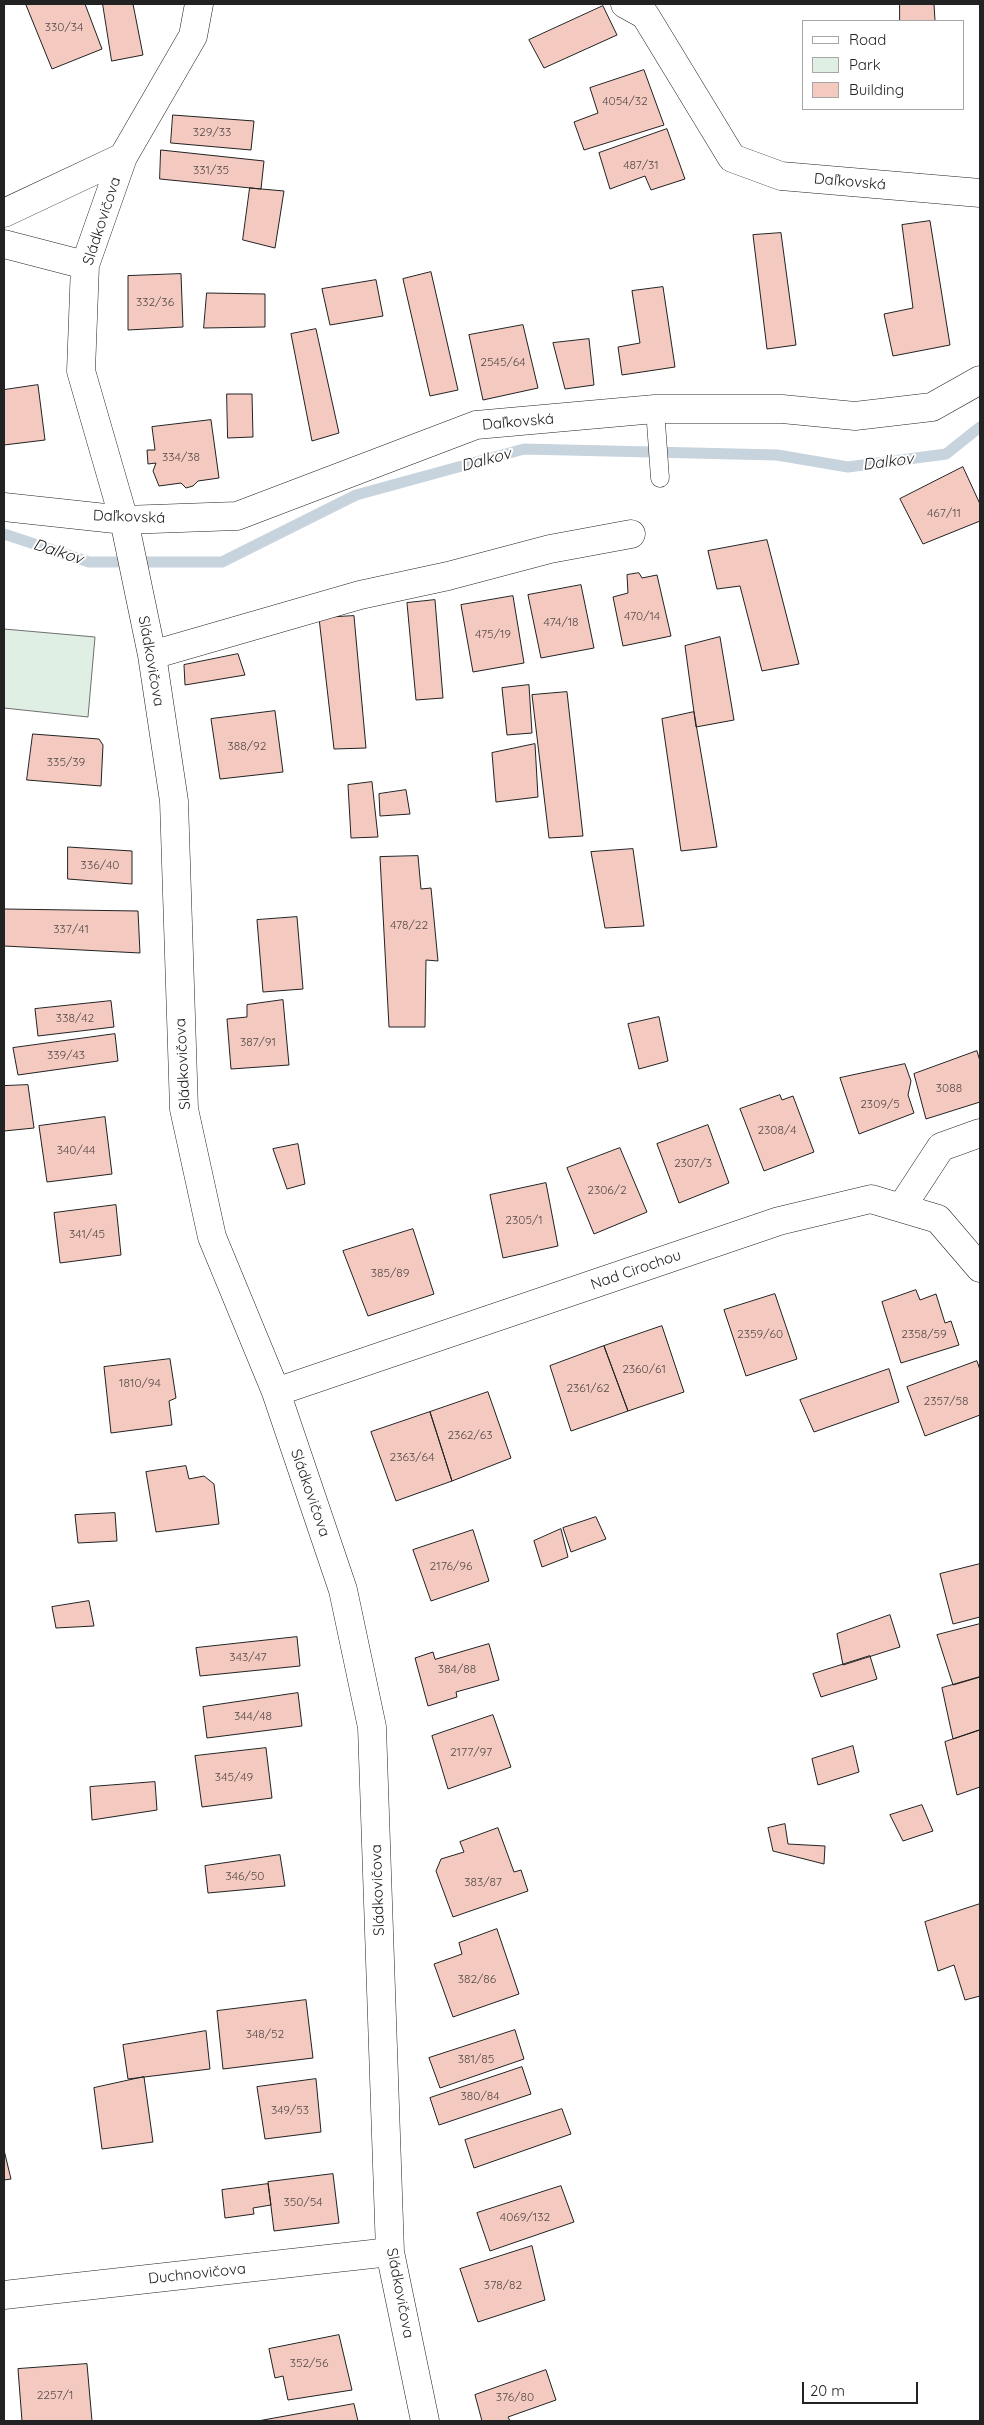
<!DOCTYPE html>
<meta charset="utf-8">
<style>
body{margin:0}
#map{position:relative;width:984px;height:2425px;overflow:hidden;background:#fff;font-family:Quicksand,sans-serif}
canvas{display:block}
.frame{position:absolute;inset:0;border:5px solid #222;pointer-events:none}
.legend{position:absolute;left:802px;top:20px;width:162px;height:90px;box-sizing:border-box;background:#fff;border:1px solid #a7a7a7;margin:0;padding:6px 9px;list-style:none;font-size:15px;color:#222}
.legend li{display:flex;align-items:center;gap:10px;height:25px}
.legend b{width:25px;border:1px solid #a7a7a7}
.scale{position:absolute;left:802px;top:2382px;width:116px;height:22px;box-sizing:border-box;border:2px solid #222;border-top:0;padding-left:6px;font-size:15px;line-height:18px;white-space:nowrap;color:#222;-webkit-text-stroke:4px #fff;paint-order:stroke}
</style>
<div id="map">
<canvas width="984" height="2425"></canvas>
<div class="frame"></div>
<ul class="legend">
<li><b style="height:6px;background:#fff"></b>Road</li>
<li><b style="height:14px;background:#e0efe3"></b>Park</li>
<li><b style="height:14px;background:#f3c9c0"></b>Building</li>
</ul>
<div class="scale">20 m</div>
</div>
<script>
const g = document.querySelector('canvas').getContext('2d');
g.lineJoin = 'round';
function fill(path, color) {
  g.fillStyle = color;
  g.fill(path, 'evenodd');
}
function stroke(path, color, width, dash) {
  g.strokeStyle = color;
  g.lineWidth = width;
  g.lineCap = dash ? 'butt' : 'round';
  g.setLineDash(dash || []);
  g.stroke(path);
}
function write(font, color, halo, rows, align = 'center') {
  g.font = font + ' Quicksand,sans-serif';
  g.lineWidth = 4;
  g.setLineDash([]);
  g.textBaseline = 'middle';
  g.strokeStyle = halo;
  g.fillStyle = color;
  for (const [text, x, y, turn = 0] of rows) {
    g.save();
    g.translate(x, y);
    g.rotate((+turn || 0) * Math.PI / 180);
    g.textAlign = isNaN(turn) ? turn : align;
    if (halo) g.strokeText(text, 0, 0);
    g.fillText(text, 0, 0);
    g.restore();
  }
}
const green = new Path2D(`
 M 4,629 L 95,637 L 88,717 L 4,708 Z`);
const stream = new Path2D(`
 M 4,534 L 89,562 L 222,562 L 356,495 L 524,449 L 777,455 L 848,467 L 946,454 L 980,427`);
const building = new Path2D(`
 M 30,4 L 85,4 L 102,49 L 52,69 L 26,5 Z
 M 103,4 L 133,4 L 143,55 L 112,61 Z
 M 900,4 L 934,4 L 935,21 L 900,21 Z
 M 603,6 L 617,35 L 544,68 L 529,40 Z
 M 644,70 L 664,125 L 584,150 L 574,122 L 598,113 L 590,88 Z
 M 173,115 L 254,121 L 251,150 L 171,143 Z
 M 667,129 L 685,179 L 651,190 L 645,176 L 610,189 L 599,153 Z
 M 161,150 L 264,161 L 261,189 L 160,179 Z
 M 250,188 L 284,191 L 275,248 L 243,240 Z
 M 930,221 L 950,345 L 893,356 L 884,314 L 913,308 L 902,225 Z
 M 781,233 L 796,345 L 767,349 L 753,235 Z
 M 431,272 L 458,390 L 430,396 L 403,279 Z
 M 181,274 L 183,327 L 128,330 L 128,276 Z
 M 376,280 L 383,316 L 330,325 L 322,289 Z
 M 663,287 L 675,367 L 622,375 L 618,347 L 640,343 L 632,291 Z
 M 207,293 L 265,294 L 265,327 L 204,328 Z
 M 523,325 L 538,388 L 483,400 L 469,335 Z
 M 316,329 L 339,433 L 312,441 L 291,334 Z
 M 589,339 L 594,385 L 565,389 L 553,343 Z
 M 38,385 L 45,440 L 4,445 L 4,390 Z
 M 227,394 L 252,394 L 253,437 L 228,438 Z
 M 211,420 L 219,478 L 198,481 L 193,486 L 186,488 L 181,483 L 159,486 L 153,471 L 156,463 L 148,464 L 147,450 L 155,450 L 152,427 Z
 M 963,467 L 980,504 L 980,521 L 923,544 L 900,499 Z
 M 767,540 L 799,664 L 762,671 L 740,586 L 717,589 L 708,551 Z
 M 639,573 L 642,578 L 657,575 L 671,636 L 623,646 L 613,597 L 628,593 L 627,575 Z
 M 581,585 L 594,648 L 541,658 L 528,595 Z
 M 513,596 L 524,663 L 473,672 L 461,605 Z
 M 435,600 L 443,698 L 416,700 L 407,603 Z
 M 354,616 L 366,748 L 334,749 L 319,618 Z
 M 720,637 L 734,720 L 696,727 L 685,646 Z
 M 238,654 L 245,675 L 185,685 L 184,665 Z
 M 529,685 L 532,733 L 507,735 L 502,688 Z
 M 567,692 L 583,836 L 549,838 L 532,695 Z
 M 275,711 L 283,772 L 220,779 L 211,719 Z
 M 694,712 L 717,847 L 681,851 L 662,719 Z
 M 33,734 L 99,739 L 103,745 L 101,786 L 27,780 Z
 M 535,744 L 538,797 L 496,802 L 492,753 Z
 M 372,782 L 378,837 L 351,838 L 348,785 Z
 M 406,790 L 410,814 L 380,816 L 379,794 Z
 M 68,847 L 132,851 L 132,884 L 68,879 Z
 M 633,849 L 644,926 L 605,928 L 591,852 Z
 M 418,856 L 421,889 L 431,888 L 438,961 L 426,960 L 425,1027 L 389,1027 L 380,857 Z
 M 4,909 L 138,911 L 140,953 L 4,946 Z
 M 297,917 L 303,989 L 263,992 L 257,920 Z
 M 283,1000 L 289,1065 L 231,1069 L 227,1019 L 247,1017 L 247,1005 Z
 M 111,1001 L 114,1027 L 38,1036 L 35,1009 Z
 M 659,1017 L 668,1061 L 639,1069 L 628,1024 Z
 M 115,1034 L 118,1061 L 18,1075 L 13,1048 Z
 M 977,1051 L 980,1061 L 980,1102 L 926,1119 L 914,1074 Z
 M 905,1064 L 911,1081 L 908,1095 L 914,1113 L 859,1134 L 840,1078 Z
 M 28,1085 L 34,1128 L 4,1131 L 4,1086 Z
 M 780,1095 L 782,1100 L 793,1096 L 814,1152 L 764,1171 L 740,1109 Z
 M 105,1117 L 112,1174 L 47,1182 L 39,1126 Z
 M 708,1125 L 729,1183 L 679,1203 L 657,1144 Z
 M 298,1144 L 305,1184 L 287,1189 L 273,1149 Z
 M 620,1148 L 647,1212 L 594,1234 L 567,1168 Z
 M 546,1183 L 558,1246 L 503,1258 L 490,1195 Z
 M 116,1205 L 121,1255 L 60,1263 L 54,1213 Z
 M 413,1229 L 434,1294 L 368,1316 L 343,1251 Z
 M 916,1290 L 920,1300 L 936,1294 L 945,1323 L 951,1321 L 959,1345 L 901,1363 L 882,1302 Z
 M 775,1294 L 797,1359 L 746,1376 L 724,1310 Z
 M 662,1326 L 684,1392 L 628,1411 L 604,1346 Z
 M 604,1346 L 628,1411 L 571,1431 L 550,1366 Z
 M 170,1359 L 176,1398 L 169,1401 L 172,1425 L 111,1433 L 104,1367 Z
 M 977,1361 L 980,1370 L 980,1415 L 925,1436 L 907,1387 Z
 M 889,1369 L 899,1402 L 814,1432 L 800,1400 Z
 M 488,1392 L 511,1458 L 452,1481 L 430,1412 Z
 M 430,1412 L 452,1481 L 396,1501 L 371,1432 Z
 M 186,1466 L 189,1479 L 204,1476 L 214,1484 L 219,1524 L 156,1532 L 146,1472 Z
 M 115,1513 L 117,1541 L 78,1543 L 75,1515 Z
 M 596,1517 L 606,1539 L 571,1552 L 563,1528 Z
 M 561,1529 L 568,1557 L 542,1567 L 534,1541 Z
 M 473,1530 L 489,1581 L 431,1601 L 413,1550 Z
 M 980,1564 L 980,1617 L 953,1624 L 940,1574 Z
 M 89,1601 L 94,1626 L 56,1628 L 52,1607 Z
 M 890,1615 L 900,1647 L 843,1665 L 837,1634 Z
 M 980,1624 L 980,1677 L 953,1685 L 937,1635 Z
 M 297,1637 L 300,1666 L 200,1676 L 196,1648 Z
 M 489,1644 L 499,1680 L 456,1692 L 457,1697 L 428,1706 L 415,1658 L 433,1652 L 435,1659 Z
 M 870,1656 L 877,1679 L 821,1697 L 813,1674 Z
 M 980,1677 L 980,1730 L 953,1739 L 942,1688 Z
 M 298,1693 L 302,1726 L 207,1738 L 203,1707 Z
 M 493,1715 L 511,1767 L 448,1789 L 432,1736 Z
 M 980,1730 L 980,1787 L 957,1795 L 945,1742 Z
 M 853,1746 L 859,1772 L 818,1785 L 812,1759 Z
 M 266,1748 L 272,1798 L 202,1807 L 195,1756 Z
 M 155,1782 L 157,1810 L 92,1820 L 90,1787 Z
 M 922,1805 L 933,1831 L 903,1841 L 890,1815 Z
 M 785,1824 L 788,1844 L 825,1846 L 824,1864 L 773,1851 L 768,1828 Z
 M 498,1828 L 514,1872 L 521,1870 L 528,1891 L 453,1917 L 436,1871 L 441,1859 L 464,1852 L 460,1842 Z
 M 280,1855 L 285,1886 L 208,1893 L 205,1866 Z
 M 980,1904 L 980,1996 L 965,2000 L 954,1965 L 938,1971 L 925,1922 Z
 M 497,1929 L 519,1994 L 453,2017 L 434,1964 L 462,1954 L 459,1943 Z
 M 306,2000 L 313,2058 L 223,2069 L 217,2011 Z
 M 515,2030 L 524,2059 L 440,2088 L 429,2058 Z
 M 206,2031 L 210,2069 L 128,2079 L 123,2045 Z
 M 522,2067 L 531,2094 L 439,2125 L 430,2098 Z
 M 144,2077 L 153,2142 L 102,2149 L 94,2088 Z
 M 316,2079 L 321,2132 L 265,2139 L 257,2087 Z
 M 562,2109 L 571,2134 L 474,2168 L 465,2140 Z
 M 4,2150 L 11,2179 L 4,2180 Z
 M 333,2174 L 339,2223 L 274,2231 L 268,2182 Z
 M 268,2184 L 271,2205 L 253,2208 L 254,2214 L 225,2218 L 222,2190 Z
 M 561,2186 L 574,2222 L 490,2251 L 477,2213 Z
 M 532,2246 L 545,2300 L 478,2322 L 460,2269 Z
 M 339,2335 L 352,2390 L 288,2400 L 283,2376 L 275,2378 L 269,2349 Z
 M 87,2364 L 92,2421 L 22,2421 L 18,2369 Z
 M 546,2370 L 556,2400 L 508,2417 L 510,2421 L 482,2421 L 475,2395 Z
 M 354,2404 L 358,2421 L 258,2421 Z`);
const service = new Path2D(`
 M 655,409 L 660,478`);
const minor = new Path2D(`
 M 199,4 L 193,36 L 123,157 L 85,265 L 81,371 L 124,520 L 152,655 L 174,801 L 184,1109 L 212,1237 L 276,1392 L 343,1590 L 372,1727 L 390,2252 L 425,2421
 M 625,4 L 645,15 L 732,158 L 781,176 L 980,193
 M 4,213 L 123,157
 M 4,244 L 85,265
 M 4,507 L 124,520 L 237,516 L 476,425 L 655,409 L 782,409 L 855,416 L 932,407 L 980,380
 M 152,655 L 360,595 L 448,576 L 550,549 L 631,534
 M 901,1208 L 941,1147 L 980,1133
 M 276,1392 L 779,1221 L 871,1199 L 938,1219 L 980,1268
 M 4,2295 L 390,2252`);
const numberNames = [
 ["330/34",64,27],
 ["4054/32",625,101],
 ["329/33",212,132],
 ["487/31",641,165],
 ["331/35",211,170],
 ["332/36",155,302],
 ["2545/64",503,362],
 ["334/38",181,457],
 ["467/11",944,513],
 ["470/14",642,616],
 ["474/18",561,622],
 ["475/19",493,634],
 ["388/92",247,746],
 ["335/39",66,762],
 ["336/40",100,865],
 ["478/22",409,925],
 ["337/41",71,929],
 ["338/42",75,1018],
 ["387/91",258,1042],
 ["339/43",66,1055],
 ["3088",949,1088],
 ["2309/5",880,1104],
 ["2308/4",777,1130],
 ["340/44",76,1150],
 ["2307/3",693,1163],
 ["2306/2",607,1190],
 ["2305/1",524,1220],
 ["341/45",87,1234],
 ["385/89",390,1273],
 ["2359/60",760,1334],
 ["2358/59",924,1334],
 ["2360/61",644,1369],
 ["1810/94",140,1383],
 ["2361/62",588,1388],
 ["2357/58",946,1401],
 ["2362/63",470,1435],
 ["2363/64",412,1457],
 ["2176/96",451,1566],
 ["343/47",248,1657],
 ["384/88",457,1669],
 ["344/48",253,1716],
 ["2177/97",471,1752],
 ["345/49",234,1777],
 ["346/50",245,1876],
 ["383/87",483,1882],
 ["382/86",477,1979],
 ["348/52",265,2034],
 ["381/85",476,2059],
 ["380/84",480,2096],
 ["349/53",290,2110],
 ["350/54",303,2202],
 ["4069/132",525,2217],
 ["378/82",503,2285],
 ["352/56",309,2363],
 ["2257/1",55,2395],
 ["376/80",515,2397]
];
const streetNames = [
 ["Daľkovská",850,182,5],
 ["Sládkovičova",102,221,-72],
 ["Daľkovská",518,422,-5],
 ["Daľkovská",129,517,2],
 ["Sládkovičova",151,661,80],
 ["Sládkovičova",183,1064,-93],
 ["Nad Cirochou",636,1270,-19],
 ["Sládkovičova",310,1493,71],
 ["Sládkovičova",378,1890,-92],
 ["Duchnovičova",197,2274,-6],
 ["Sládkovičova",400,2293,79]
];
const waterNames = [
 ["Dalkov",486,460,-15],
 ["Dalkov",888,462,-7],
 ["Dalkov",58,552,18]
];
fill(green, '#e0efe3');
stroke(green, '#6f6f6f', 1);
stroke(stream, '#c7d3dd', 11);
fill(building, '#f3c9c0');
stroke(building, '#222', 1);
stroke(service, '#222', 19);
stroke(minor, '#222', 29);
stroke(service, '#fff', 18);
stroke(minor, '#fff', 28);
write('12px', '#564c4a', null, numberNames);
write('15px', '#222', '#fff', streetNames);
write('italic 16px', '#222', '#fff', waterNames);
</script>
